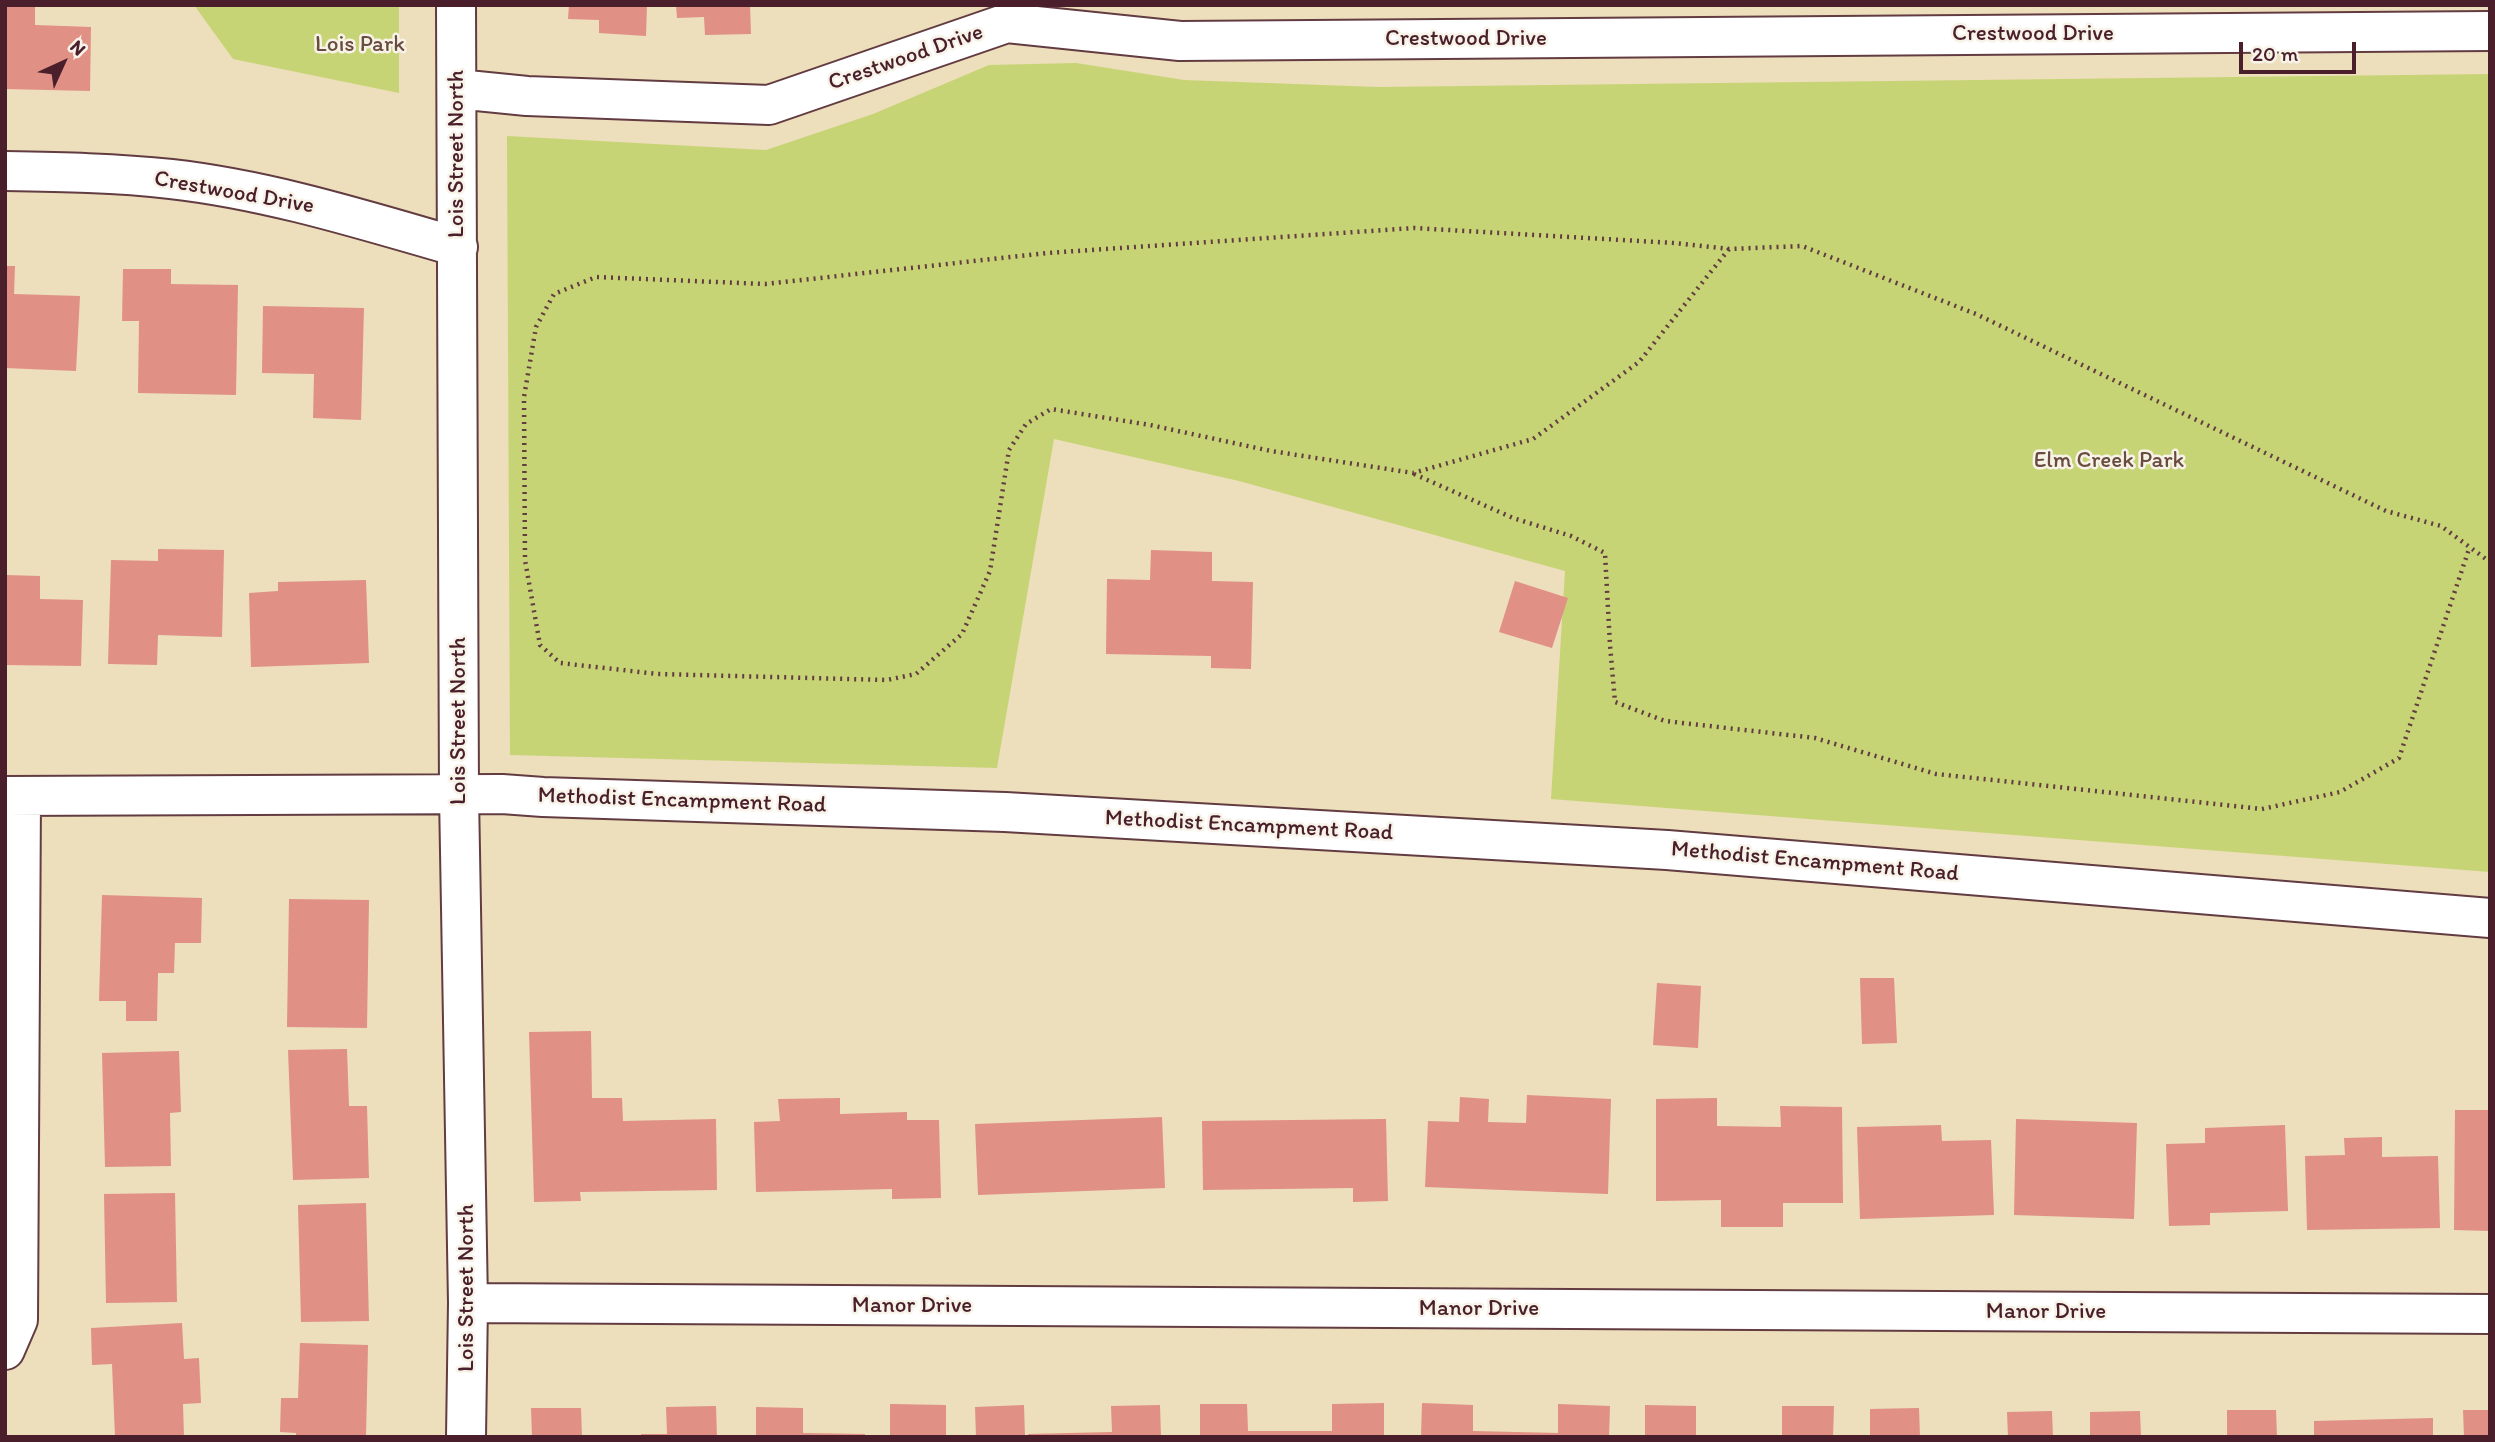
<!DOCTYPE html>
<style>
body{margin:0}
#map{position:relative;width:2495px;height:1442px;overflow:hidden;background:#eddebc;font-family:Itim,sans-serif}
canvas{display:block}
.frame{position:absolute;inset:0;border:7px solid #4a1f2b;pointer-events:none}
.north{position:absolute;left:28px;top:28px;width:70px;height:70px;-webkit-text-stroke:5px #f7f3e8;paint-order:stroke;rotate:45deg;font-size:19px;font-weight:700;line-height:28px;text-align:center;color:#4a1f2b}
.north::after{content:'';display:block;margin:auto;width:24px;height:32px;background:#4a1f2b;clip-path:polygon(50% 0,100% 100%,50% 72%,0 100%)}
.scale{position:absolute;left:2239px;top:42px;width:117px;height:32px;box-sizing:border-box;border:4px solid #4a1f2b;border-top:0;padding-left:9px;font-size:21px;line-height:24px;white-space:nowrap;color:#4a1f2b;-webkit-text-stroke:5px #f7f3e8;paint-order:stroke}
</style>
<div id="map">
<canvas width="2495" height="1442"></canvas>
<div class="frame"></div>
<div class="north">N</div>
<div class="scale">20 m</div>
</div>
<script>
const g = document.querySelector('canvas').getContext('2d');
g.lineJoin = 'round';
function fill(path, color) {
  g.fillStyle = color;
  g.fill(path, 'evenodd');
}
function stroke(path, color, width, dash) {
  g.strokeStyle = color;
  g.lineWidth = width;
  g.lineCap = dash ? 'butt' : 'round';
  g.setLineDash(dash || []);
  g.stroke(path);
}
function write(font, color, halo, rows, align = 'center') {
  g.font = font + ' Itim,sans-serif';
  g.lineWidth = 5;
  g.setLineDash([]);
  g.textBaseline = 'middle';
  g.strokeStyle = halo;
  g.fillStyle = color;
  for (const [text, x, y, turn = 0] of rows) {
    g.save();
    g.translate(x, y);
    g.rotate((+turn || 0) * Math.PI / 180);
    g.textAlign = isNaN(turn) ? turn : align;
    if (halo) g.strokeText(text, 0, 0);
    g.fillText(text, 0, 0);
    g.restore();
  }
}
const green = new Path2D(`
 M 194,5 L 399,5 L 399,93 L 233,59 Z
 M 1076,63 L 1184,80 L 1378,87 L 2490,74 L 2490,872 L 1551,799 L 1565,571 L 1239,481 L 1054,439 L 997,768 L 510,755 L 507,136 L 766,150 L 873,114 L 989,65 Z`);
const building = new Path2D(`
 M 5,5 L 35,5 L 35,25 L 91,27 L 90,91 L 5,89 Z
 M 569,5 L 647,5 L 646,36 L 599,33 L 599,20 L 568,19 Z
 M 676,5 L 750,5 L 751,34 L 705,35 L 704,17 L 677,18 Z
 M 5,266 L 15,266 L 14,294 L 80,296 L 76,371 L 5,368 Z
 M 123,269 L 171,269 L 171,284 L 238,285 L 236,395 L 138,393 L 139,321 L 122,321 Z
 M 263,306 L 364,308 L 361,420 L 313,418 L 314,374 L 262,373 Z
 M 158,549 L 224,550 L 222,637 L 158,635 L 157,665 L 108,664 L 111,560 L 158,561 Z
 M 1151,550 L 1212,552 L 1212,581 L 1253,582 L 1251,669 L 1211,668 L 1211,656 L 1106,654 L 1107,579 L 1150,580 Z
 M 5,575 L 40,576 L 40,599 L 83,600 L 81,666 L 5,665 Z
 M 366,580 L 369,663 L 251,667 L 249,593 L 278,591 L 278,582 Z
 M 1515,581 L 1568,598 L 1552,648 L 1499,632 Z
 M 102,895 L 202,898 L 201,943 L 175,943 L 174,973 L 158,973 L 157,1021 L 126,1021 L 126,1001 L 99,1001 Z
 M 289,899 L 369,900 L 367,1028 L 287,1027 Z
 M 1860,978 L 1894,978 L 1897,1043 L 1862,1044 Z
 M 1657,983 L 1701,986 L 1698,1048 L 1653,1045 Z
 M 591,1031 L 592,1098 L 622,1098 L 623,1121 L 716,1119 L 717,1190 L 580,1192 L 581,1201 L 534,1202 L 529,1032 Z
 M 347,1049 L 349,1106 L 367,1106 L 369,1178 L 293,1180 L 288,1050 Z
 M 179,1051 L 181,1112 L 170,1113 L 171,1166 L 105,1167 L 102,1053 Z
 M 1527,1095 L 1611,1099 L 1608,1194 L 1425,1187 L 1428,1121 L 1459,1122 L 1460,1097 L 1489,1099 L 1488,1122 L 1526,1123 Z
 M 840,1098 L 840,1114 L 907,1112 L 907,1120 L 939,1120 L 941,1198 L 892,1199 L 892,1189 L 756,1192 L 754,1122 L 780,1121 L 778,1099 Z
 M 1717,1098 L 1717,1126 L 1781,1127 L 1780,1106 L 1842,1107 L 1843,1203 L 1783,1203 L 1783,1227 L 1721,1227 L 1721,1200 L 1656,1201 L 1656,1099 Z
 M 2455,1110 L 2490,1110 L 2490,1231 L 2454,1230 Z
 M 1162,1117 L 1165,1188 L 978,1195 L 975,1124 Z
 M 1386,1119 L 1388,1201 L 1353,1202 L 1353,1188 L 1203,1190 L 1202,1121 Z
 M 2016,1119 L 2137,1123 L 2134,1219 L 2014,1215 Z
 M 1941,1125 L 1942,1141 L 1991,1140 L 1994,1215 L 1860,1219 L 1857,1127 Z
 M 2285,1125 L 2288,1211 L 2210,1213 L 2210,1225 L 2169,1226 L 2166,1144 L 2205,1143 L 2205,1128 Z
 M 2382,1137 L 2382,1157 L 2438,1156 L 2440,1228 L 2307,1230 L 2305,1156 L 2345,1155 L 2344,1138 Z
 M 175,1193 L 177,1302 L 106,1303 L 104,1194 Z
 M 366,1203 L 369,1321 L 301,1322 L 298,1205 Z
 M 182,1323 L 184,1359 L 199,1358 L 201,1403 L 183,1404 L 184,1437 L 115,1437 L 112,1364 L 92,1365 L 91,1328 Z
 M 300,1343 L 368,1345 L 366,1437 L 296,1437 L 296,1433 L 280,1432 L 281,1398 L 298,1398 Z
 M 1384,1403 L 1384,1437 L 1200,1437 L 1200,1404 L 1247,1404 L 1248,1431 L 1332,1431 L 1332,1404 Z
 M 1422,1403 L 1473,1405 L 1473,1431 L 1558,1433 L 1558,1404 L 1610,1406 L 1609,1437 L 1421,1437 Z
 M 890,1404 L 946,1405 L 946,1437 L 890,1437 Z
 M 1024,1405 L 1025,1437 L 976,1437 L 975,1407 Z
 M 1160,1405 L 1161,1437 L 1028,1437 L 1028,1434 L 1112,1432 L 1111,1406 Z
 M 1645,1405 L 1696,1406 L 1696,1437 L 1645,1437 Z
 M 716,1406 L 717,1437 L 641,1437 L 641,1434 L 667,1434 L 666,1407 Z
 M 1782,1406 L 1834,1406 L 1833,1437 L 1782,1437 Z
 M 756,1407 L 803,1408 L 803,1433 L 865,1434 L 865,1437 L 756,1437 Z
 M 531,1408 L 581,1408 L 582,1437 L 532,1437 Z
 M 1919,1408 L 1920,1437 L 1870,1437 L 1870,1409 Z
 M 2227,1410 L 2276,1410 L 2277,1437 L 2227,1437 Z
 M 2463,1410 L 2490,1410 L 2490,1437 L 2464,1437 Z
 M 2052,1411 L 2053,1437 L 2008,1437 L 2007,1412 Z
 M 2140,1411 L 2141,1437 L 2090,1437 L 2090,1412 Z
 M 2433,1418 L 2433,1437 L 2314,1437 L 2314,1421 Z`);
const path = new Path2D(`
 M 1729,249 L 1639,362 L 1533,439 L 1413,473 L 1271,451 L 1150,425 L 1051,409 L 1026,424 L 1009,450 L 990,571 L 962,634 L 916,674 L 887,680 L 658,674 L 560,663 L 540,645 L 525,560 L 524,397 L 536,327 L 554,294 L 596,277 L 765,284 L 1047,253 L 1414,228 L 1674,243 L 1729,249 L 1802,246 L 1976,314 L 2386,511 L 2441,526 L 2490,562
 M 1414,474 L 1513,518 L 1571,536 L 1605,553 L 1610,645 L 1615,702 L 1665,721 L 1815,738 L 1936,774 L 2262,809 L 2340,792 L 2399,758 L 2469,549`);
const minor = new Path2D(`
 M 456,5 L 459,795 L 468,1303 L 466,1437
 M 457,89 L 527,96 L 769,105 L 1007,23 L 1180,41 L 2490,31
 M 5,171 C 61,172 116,173 171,179 C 269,190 364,220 458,247
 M 5,796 L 502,794 L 543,797 L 1005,812 L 1667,850 L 2490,918
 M 468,1303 L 2490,1314
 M 5,1350 L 18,1320 L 21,796`);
const streetNames = [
 ["Crestwood Drive",2033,34],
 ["Crestwood Drive",1466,39],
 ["Crestwood Drive",906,58,-19],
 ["Lois Street North",457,154,-90],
 ["Crestwood Drive",234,193,10],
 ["Lois Street North",459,721,-90],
 ["Methodist Encampment Road",682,801,2],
 ["Methodist Encampment Road",1249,826,3],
 ["Methodist Encampment Road",1815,862,5],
 ["Lois Street North",467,1288,-90],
 ["Manor Drive",912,1306],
 ["Manor Drive",1479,1309],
 ["Manor Drive",2046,1312]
];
const parkNames = [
 ["Lois Park",360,45],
 ["Elm Creek Park",2109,461]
];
fill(green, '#c7d475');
fill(building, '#e09085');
stroke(minor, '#623c41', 42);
stroke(path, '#623c41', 4.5, [2, 5]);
stroke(minor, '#fff', 38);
write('23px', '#4a1f2b', '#f7f3e8', streetNames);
write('23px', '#694c3e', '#f7f3e8', parkNames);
</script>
